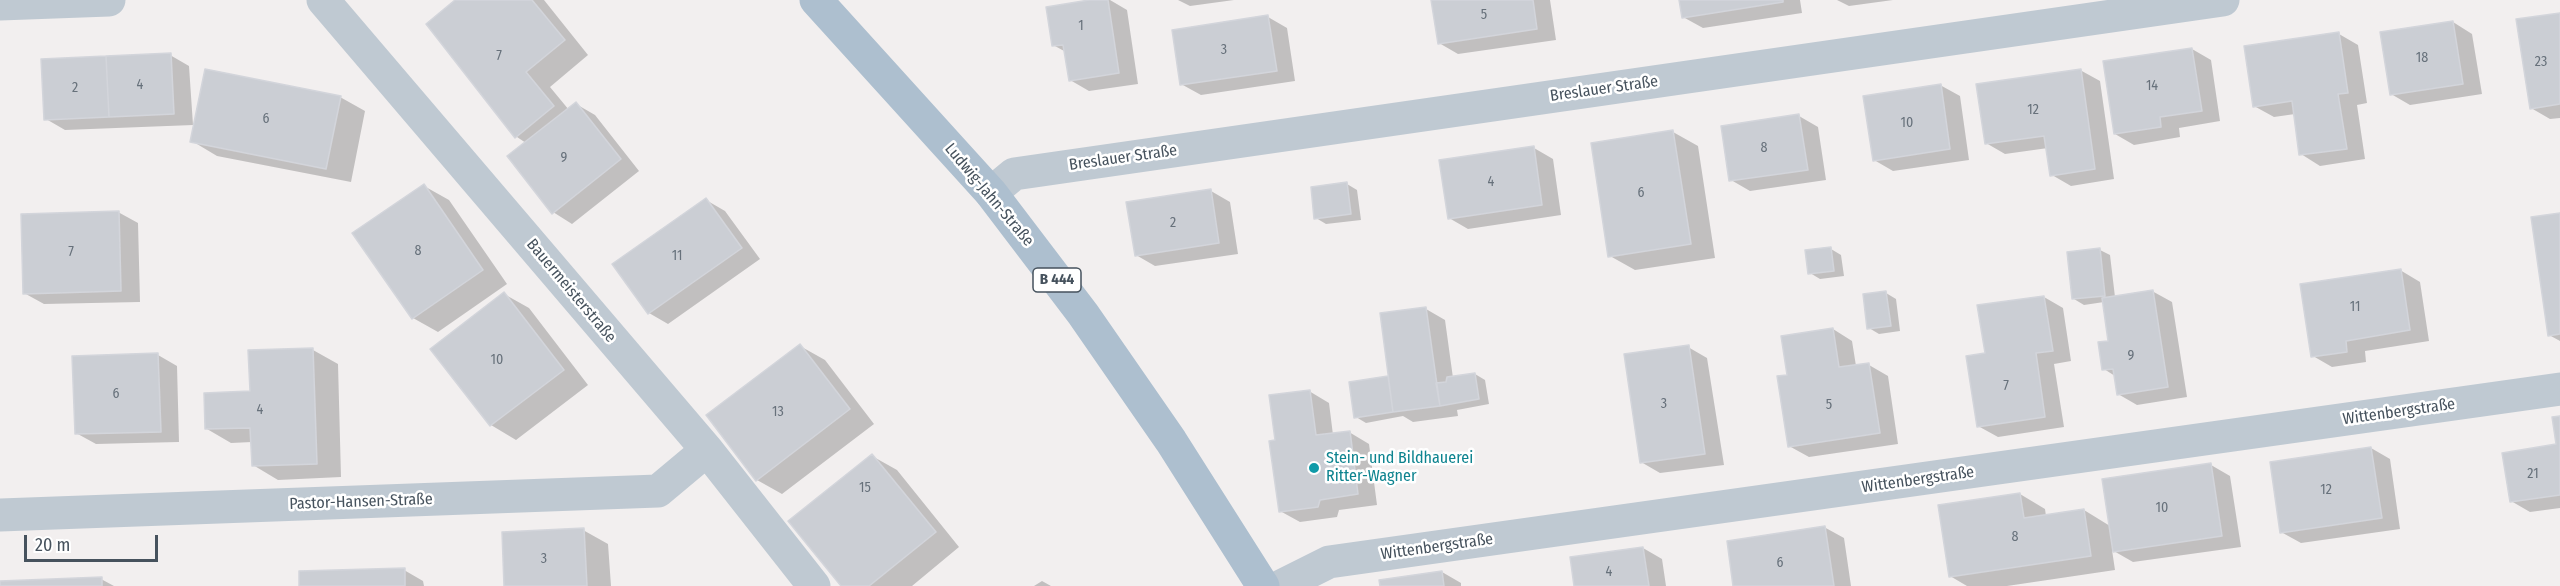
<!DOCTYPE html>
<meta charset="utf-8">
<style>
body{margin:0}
#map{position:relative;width:2560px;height:586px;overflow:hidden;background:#f2efef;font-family:"Fira Sans Condensed",sans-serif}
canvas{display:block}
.scale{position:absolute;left:24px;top:535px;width:134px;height:27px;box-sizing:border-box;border:3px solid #46525d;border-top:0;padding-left:8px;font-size:18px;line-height:21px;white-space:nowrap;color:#46525d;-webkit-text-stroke:4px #fff;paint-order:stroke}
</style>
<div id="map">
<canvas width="2560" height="586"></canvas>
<div class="scale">20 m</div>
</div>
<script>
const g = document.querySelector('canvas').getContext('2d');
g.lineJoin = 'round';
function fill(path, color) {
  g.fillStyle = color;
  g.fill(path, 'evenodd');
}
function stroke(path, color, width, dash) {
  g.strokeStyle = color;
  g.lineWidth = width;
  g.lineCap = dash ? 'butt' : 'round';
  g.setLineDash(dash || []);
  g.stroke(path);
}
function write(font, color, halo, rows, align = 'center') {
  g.font = font + ' "Fira Sans Condensed",sans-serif';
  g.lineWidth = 5;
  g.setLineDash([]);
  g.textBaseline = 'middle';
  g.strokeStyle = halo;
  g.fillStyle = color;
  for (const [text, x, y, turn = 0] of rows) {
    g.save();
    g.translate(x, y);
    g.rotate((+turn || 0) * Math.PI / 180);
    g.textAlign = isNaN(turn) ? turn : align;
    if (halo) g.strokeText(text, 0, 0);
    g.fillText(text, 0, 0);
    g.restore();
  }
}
const shadow = new Path2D(`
 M 458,0 L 544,0 L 588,55 L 550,87 L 569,110 L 576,104 L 595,115 L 639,171 L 572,224 L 553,212 L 526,143 L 517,137 L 428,24 Z
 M 1099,0 L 1110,0 L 1127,10 L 1138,84 L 1089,91 L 1070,80 L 1066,52 L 1053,45 Z
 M 1178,0 L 1234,0 L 1190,6 Z
 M 1433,0 L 1550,0 L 1556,40 L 1458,54 L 1439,43 Z
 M 1681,0 L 1800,0 L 1802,13 L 1703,28 L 1683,17 Z
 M 1837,0 L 1893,0 L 1849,6 Z
 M 2560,15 L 2560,118 L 2550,119 L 2531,108 Z
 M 1268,17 L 1287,28 L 1295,81 L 1201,95 L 1181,84 Z
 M 2453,22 L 2472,34 L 2482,94 L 2410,105 L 2391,94 Z
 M 2339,34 L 2358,45 L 2367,103 L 2357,105 L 2365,159 L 2320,166 L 2301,154 L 2295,114 L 2274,117 L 2254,106 Z
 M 2192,49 L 2211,60 L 2220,121 L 2179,128 L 2180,137 L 2134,145 L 2115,134 Z
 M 170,55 L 189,66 L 193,125 L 65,130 L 46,119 Z
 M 2080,70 L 2100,81 L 2114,179 L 2071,186 L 2052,175 L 2048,148 L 2005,154 L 1986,143 Z
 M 1940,85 L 1960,96 L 1969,160 L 1893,171 L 1874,160 Z
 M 340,97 L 365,111 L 351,182 L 217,156 L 192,141 Z
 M 1799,116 L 1818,127 L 1826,180 L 1750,191 L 1731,180 Z
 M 1673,132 L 1698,146 L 1715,258 L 1635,270 L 1610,256 Z
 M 1534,148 L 1553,159 L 1561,215 L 1468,229 L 1449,218 Z
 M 1347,184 L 1357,190 L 1361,220 L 1326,224 L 1316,218 Z
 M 424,186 L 449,200 L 507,284 L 438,332 L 413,318 Z
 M 1211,191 L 1230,202 L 1238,254 L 1155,266 L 1136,255 Z
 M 706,200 L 725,211 L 760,259 L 668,324 L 649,313 Z
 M 118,212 L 138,223 L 140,302 L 44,304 L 24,293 Z
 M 2560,214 L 2560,341 L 2549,335 Z
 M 1831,249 L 1841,255 L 1844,276 L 1820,279 L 1810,273 Z
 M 2100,250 L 2110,255 L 2115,297 L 2152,291 L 2172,302 L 2187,397 L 2137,405 L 2118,394 L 2115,376 L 2104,369 L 2110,342 L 2104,302 L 2084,305 L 2074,299 Z
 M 2400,270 L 2420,282 L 2429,341 L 2365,351 L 2366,362 L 2332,367 L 2313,356 Z
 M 1886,293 L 1896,299 L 1900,331 L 1879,334 L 1869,328 Z
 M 504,294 L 529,308 L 588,385 L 516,440 L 491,425 L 432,349 Z
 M 2044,297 L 2063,308 L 2071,361 L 2054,364 L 2064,427 L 1998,437 L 1978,426 L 1986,354 Z
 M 1426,309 L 1445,320 L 1453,378 L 1475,374 L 1485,380 L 1489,404 L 1457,410 L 1458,416 L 1413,422 L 1403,416 L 1366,423 L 1356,417 L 1350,383 L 1390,377 Z
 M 1833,329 L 1852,341 L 1856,366 L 1869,365 L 1888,376 L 1898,444 L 1809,457 L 1789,446 L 1788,376 Z
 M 800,346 L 825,360 L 874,424 L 782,494 L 757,480 Z
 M 1688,347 L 1707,358 L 1724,465 L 1660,473 L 1641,462 Z
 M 313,350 L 338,364 L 341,477 L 278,480 L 253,465 L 252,442 L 231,443 L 207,429 L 251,393 Z
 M 158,355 L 177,366 L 179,442 L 96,444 L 76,433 Z
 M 1309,391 L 1329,403 L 1333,435 L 1349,432 L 1369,444 L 1377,505 L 1339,510 L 1337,517 L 1300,522 L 1280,511 L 1277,441 Z
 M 2560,418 L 2560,508 L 2530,512 L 2511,501 L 2557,446 Z
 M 2371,448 L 2390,459 L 2400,529 L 2301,543 L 2281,532 Z
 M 872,456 L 897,470 L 959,547 L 912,586 L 843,586 Z
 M 2211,465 L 2230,476 L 2241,547 L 2133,562 L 2112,550 L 2115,570 L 2007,586 L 1967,586 L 1950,576 L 2020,494 L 2045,509 L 2046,516 L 2084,510 L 2110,526 Z
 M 1824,527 L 1844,538 L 1851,586 L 1735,586 Z
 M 583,530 L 608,544 L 611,586 L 506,586 Z
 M 1643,548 L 1662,559 L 1666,586 L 1576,586 Z
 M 404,570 L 423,581 L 424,586 L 301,586 Z
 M 1442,572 L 1461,583 L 1461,586 L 1381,586 Z
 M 101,579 L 114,586 L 0,586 L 0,582 Z
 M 1042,581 L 1051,586 L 1034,586 Z`);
const building = new Path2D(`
 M 455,0 L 532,0 L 565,40 L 526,72 L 554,106 L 515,138 L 426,24 Z
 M 1089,0 L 1108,0 L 1119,73 L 1069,81 L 1063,45 L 1052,46 L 1046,7 Z
 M 1431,0 L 1533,0 L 1537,29 L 1438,44 Z
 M 1679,0 L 1783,0 L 1783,2 L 1682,18 Z
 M 2560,13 L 2560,104 L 2530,109 L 2516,19 Z
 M 1268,15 L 1277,71 L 1180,85 L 1172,30 Z
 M 2453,21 L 2463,84 L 2390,95 L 2380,32 Z
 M 2339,32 L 2348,93 L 2338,94 L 2347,149 L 2299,155 L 2292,101 L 2253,107 L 2244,46 Z
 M 2192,48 L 2202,111 L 2160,117 L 2161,127 L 2114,134 L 2103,61 Z
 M 171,53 L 174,114 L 109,117 L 106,56 Z
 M 106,56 L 109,117 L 44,120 L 41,59 Z
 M 205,69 L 341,96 L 326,169 L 190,142 Z
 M 2081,69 L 2095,169 L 2050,176 L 2044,136 L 1985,144 L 1976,84 Z
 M 1941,84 L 1950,149 L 1873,161 L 1863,96 Z
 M 576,102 L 621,159 L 552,214 L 507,156 Z
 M 1799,114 L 1808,170 L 1729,181 L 1721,126 Z
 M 1673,130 L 1691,244 L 1608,257 L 1591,143 Z
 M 1534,146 L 1542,205 L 1448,219 L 1439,160 Z
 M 1347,182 L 1351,214 L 1314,219 L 1311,187 Z
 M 424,184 L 483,270 L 412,319 L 352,233 Z
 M 1211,189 L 1219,243 L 1135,256 L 1126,202 Z
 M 706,198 L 742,248 L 648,314 L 612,264 Z
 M 119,211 L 121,291 L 23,294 L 21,214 Z
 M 2560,213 L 2560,334 L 2548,336 L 2531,217 Z
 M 1831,247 L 1834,271 L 1808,274 L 1805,250 Z
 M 2100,248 L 2105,296 L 2072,299 L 2067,252 Z
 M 2401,269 L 2410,330 L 2346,341 L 2347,352 L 2311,357 L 2300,284 Z
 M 2153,290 L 2168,387 L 2117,395 L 2113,369 L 2102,370 L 2098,342 L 2108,341 L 2102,298 Z
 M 1886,291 L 1891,326 L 1867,329 L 1863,294 Z
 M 504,292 L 564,370 L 490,426 L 430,349 Z
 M 2044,296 L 2053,351 L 2036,353 L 2045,417 L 1977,427 L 1966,356 L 1985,353 L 1977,305 Z
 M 1426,307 L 1440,406 L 1393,412 L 1380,313 Z
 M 1833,328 L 1839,367 L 1869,363 L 1880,433 L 1788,447 L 1777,376 L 1787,375 L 1781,336 Z
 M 800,344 L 850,409 L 756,481 L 706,415 Z
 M 1689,345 L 1705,454 L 1640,463 L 1624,354 Z
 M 313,348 L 317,464 L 252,466 L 250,428 L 205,429 L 204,393 L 250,391 L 248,350 Z
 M 158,353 L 161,432 L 75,434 L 72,356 Z
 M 1475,373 L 1479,399 L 1440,406 L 1436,383 L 1446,382 L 1447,377 Z
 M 1388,376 L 1393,412 L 1354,418 L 1349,382 Z
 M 1310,390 L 1316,435 L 1350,431 L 1358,494 L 1320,500 L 1318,507 L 1279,512 L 1269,441 L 1275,440 L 1269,395 Z
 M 2560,416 L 2560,495 L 2510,502 L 2502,453 L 2556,444 L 2552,417 Z
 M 2371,447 L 2382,518 L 2280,533 L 2270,462 Z
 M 872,454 L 936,532 L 869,586 L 841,586 L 788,521 Z
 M 2211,463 L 2222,536 L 2113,552 L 2102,479 Z
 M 2020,493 L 2024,518 L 2084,509 L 2091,556 L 1949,577 L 1938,505 Z
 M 1825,526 L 1834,586 L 1733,586 L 1727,541 Z
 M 584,528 L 587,586 L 504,586 L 502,532 Z
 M 1643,547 L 1649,586 L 1574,586 L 1570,557 Z
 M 405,568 L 405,586 L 299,586 L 299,571 Z
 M 1442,571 L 1444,586 L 1380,586 L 1379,580 Z
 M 102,577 L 102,586 L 0,586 L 0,581 Z`);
const minor = new Path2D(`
 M 323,0 L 707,450 L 814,586
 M 0,4 L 109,0
 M 991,193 L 1014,174 L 2223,0
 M 0,515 L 658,491 L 707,450
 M 1281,586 L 1329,562 L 2560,389`);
const major = new Path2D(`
 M 816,0 L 991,193 L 1083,314 L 1171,441 L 1263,586`);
const markers = [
 [1314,468,6,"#0f9aa8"]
];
const numberNames = [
 ["5",1484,15],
 ["1",1081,26],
 ["3",1224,50],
 ["7",499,56],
 ["18",2422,58],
 ["23",2541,62],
 ["4",140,85],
 ["14",2152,86],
 ["2",75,88],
 ["12",2033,110],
 ["6",266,119],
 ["10",1907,123],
 ["8",1764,148],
 ["9",564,158],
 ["4",1491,182],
 ["6",1641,193],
 ["2",1173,223],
 ["8",418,251],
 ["7",71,252],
 ["11",677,256],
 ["11",2355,307],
 ["9",2131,356],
 ["10",497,360],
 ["7",2006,386],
 ["6",116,394],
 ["3",1664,404],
 ["5",1829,405],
 ["4",260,410],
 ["13",778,412],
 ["21",2533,474],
 ["15",865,488],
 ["12",2326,490],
 ["10",2162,508],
 ["8",2015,537],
 ["3",544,559],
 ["6",1780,563],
 ["4",1609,572]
];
const shields = [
 [1057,280,48]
];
const shieldNames = [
 ["B 444",1057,280]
];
const streetNames = [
 ["Breslauer Straße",1604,89,-8],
 ["Breslauer Straße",1123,158,-8],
 ["Ludwig-Jahn-Straße",989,195,50],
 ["Bauermeisterstraße",571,291,50],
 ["Wittenbergstraße",2399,412,-8],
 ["Wittenbergstraße",1918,480,-8],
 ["Pastor-Hansen-Straße",361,502,-2],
 ["Wittenbergstraße",1437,547,-8]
];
const cultureNames = [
 ["Stein- und Bildhauerei",1326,459],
 ["Ritter-Wagner",1326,477]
];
fill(shadow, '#0003');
fill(building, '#cbced4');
stroke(building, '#d3d5db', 1.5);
stroke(minor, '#bfc9d2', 33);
stroke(major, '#adbfcf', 33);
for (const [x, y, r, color] of markers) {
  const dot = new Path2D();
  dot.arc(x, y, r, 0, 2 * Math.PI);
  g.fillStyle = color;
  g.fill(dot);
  stroke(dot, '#fff', 2);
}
write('14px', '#67717b', null, numberNames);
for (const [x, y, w] of shields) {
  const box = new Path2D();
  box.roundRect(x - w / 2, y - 12, w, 24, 4.5);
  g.fillStyle = '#fff';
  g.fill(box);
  stroke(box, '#46525d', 1.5);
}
write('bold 15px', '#46525d', null, shieldNames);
write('16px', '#46525d', '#fff', streetNames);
write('16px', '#0d838f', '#fff', cultureNames, 'left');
</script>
